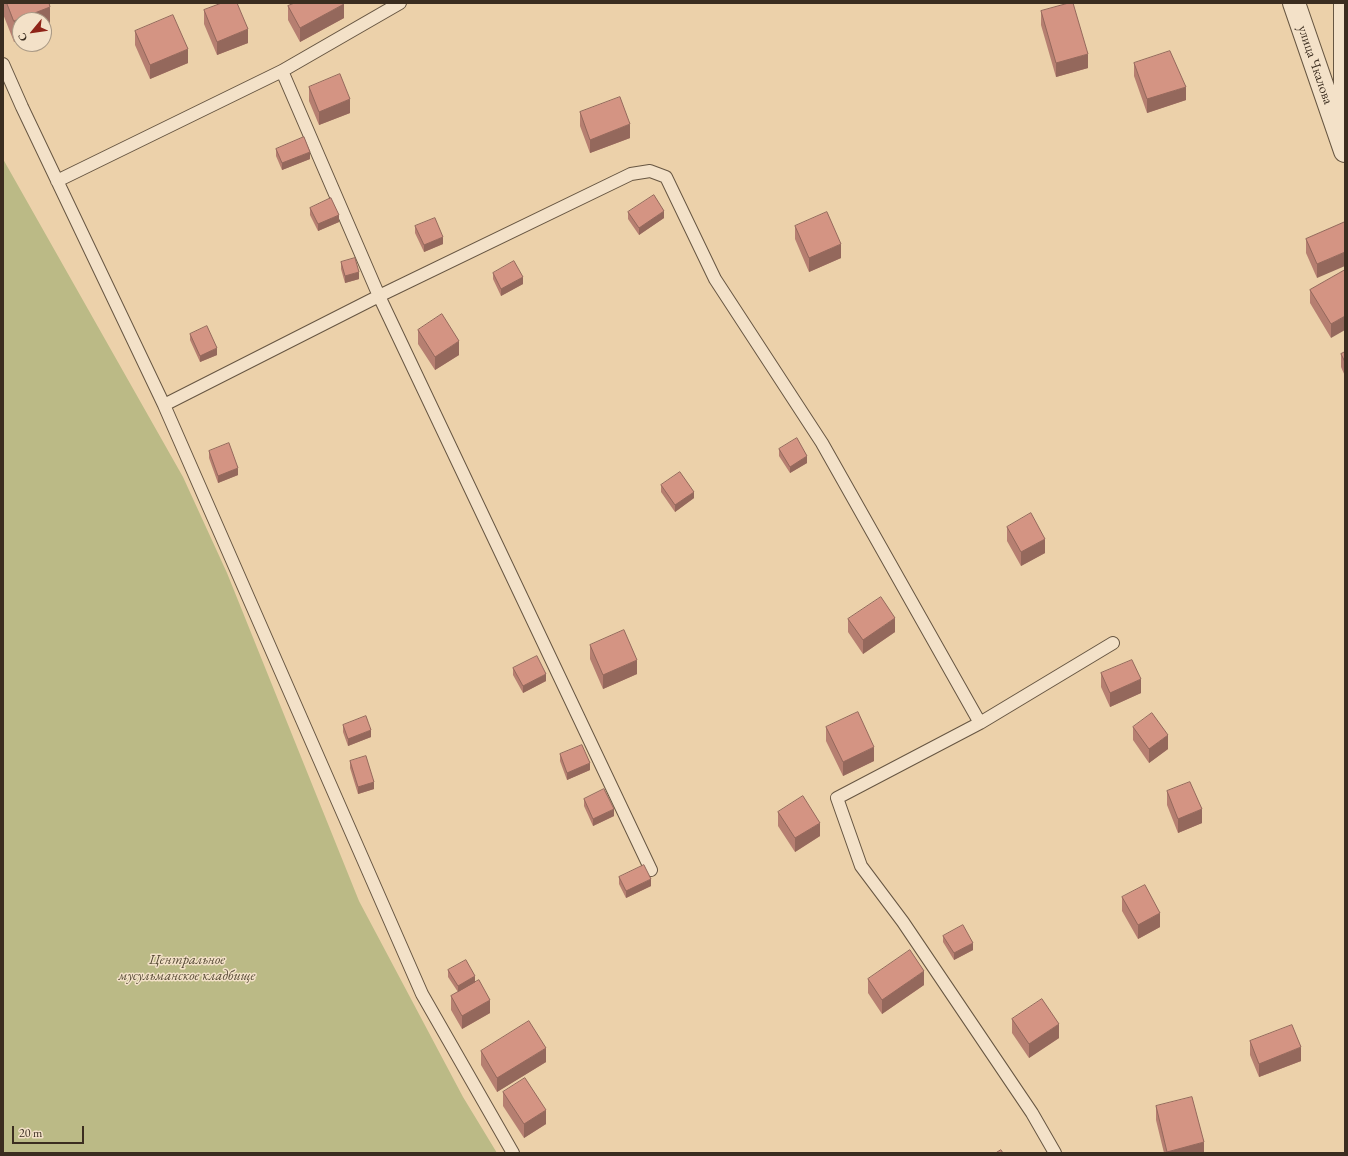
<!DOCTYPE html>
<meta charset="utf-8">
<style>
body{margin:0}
#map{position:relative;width:1348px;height:1156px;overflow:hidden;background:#ecd1aa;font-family:"EB Garamond",serif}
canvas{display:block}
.frame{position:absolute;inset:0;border:4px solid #3b2d20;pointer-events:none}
.north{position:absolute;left:12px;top:12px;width:40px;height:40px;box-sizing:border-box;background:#f3e1c8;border:1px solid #a99985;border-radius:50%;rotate:241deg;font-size:11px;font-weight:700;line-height:16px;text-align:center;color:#3b2d20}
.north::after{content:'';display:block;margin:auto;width:14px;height:18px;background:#8f2418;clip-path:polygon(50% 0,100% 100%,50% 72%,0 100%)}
.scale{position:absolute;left:12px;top:1126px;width:72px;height:18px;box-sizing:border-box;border:2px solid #3b2d20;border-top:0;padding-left:5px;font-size:12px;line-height:14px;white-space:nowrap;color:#3b2d20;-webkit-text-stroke:3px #f3e1c8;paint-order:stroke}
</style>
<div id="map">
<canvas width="1348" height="1156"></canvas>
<div class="frame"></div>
<div class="north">С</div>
<div class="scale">20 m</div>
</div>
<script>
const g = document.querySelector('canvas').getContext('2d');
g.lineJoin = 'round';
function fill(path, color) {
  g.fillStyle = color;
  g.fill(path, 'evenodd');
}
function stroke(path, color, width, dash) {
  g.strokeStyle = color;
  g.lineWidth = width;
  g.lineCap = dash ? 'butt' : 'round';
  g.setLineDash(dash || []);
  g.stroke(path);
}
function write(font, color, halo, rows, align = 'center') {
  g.font = font + ' "EB Garamond",serif';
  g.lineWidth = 3;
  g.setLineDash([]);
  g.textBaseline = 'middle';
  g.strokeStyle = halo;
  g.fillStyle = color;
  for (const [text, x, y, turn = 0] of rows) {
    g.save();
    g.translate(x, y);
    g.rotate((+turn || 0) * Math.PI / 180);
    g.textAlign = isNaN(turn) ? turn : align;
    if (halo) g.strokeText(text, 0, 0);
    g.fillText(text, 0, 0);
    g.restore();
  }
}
const green = new Path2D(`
 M 3,159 L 183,477 L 227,573 L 359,901 L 463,1097 L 497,1153 L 3,1153 Z`);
const service = new Path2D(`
 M 3,64 L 22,107 L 164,405 L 422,994 L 513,1153
 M 282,71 L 379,296 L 651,870
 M 57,181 L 282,71 L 400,3
 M 164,405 L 379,296 L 631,174 L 650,171 L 666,177 L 715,279 L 822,443 L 980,723
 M 1055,1153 L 1032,1113 L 903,922 L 861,866 L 837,798 L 980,723 L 1113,643`);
const minor = new Path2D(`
 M 1294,3 L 1345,151
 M 1345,3 L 1345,133`);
const wall = new Path2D(`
 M 3,3 L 49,3 L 50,27 L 44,29 L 44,20 L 20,20 L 20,39 L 14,42 L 3,14 Z
 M 288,6 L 344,18 L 300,42 L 288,20 Z
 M 204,10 L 248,43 L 217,55 L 204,24 Z
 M 1041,11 L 1088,68 L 1056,77 L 1041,25 Z
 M 135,31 L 188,63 L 150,79 L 135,45 Z
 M 1134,63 L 1186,100 L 1147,113 L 1134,76 Z
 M 309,87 L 350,113 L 319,125 L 309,101 Z
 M 580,112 L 630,138 L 590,153 L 580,126 Z
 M 276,149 L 310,159 L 282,170 L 276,156 Z
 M 310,208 L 339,222 L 318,231 L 310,215 Z
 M 628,212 L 664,218 L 639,235 L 628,219 Z
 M 1345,222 L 1317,278 L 1306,253 L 1306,239 Z
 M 415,226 L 443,244 L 424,252 L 415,233 Z
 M 795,226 L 841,258 L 809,272 L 795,239 Z
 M 341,262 L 359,279 L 345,283 L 341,269 Z
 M 1345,270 L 1331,338 L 1310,303 L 1310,290 Z
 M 493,273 L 523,284 L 501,296 L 493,279 Z
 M 418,330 L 459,355 L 435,370 L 418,344 Z
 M 190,334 L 217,355 L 200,362 L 190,340 Z
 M 1345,352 L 1345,376 L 1341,367 L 1341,354 Z
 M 779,449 L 807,463 L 790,473 L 779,456 Z
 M 209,451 L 238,475 L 218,483 L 209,458 Z
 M 661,485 L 694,498 L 675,512 L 661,492 Z
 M 1007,527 L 1045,553 L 1021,566 L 1007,541 Z
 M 848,619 L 895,632 L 863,654 L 848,632 Z
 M 590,645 L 637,674 L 603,689 L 590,659 Z
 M 513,668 L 546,681 L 523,693 L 513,675 Z
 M 1101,673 L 1141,693 L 1110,707 L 1101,687 Z
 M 343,725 L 371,737 L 348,746 L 343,732 Z
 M 826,727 L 874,761 L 843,776 L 826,741 Z
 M 1133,727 L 1168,749 L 1149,763 L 1133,740 Z
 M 560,754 L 590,770 L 567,780 L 560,761 Z
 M 350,761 L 374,789 L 358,794 L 350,768 Z
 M 1167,791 L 1202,823 L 1178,833 L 1167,805 Z
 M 584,799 L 614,816 L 593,826 L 584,806 Z
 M 778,812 L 820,836 L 795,852 L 778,826 Z
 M 619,877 L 651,886 L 626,898 L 619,884 Z
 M 1122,897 L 1160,927 L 1138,939 L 1122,911 Z
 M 943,936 L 973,950 L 954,960 L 943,942 Z
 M 448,970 L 475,983 L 490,1013 L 462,1029 L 451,1010 L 451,996 L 458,992 L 448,977 Z
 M 868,979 L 924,985 L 882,1014 L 868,993 Z
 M 1012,1019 L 1059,1038 L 1029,1058 L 1012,1033 Z
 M 1250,1041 L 1301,1061 L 1259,1077 L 1250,1055 Z
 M 481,1051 L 546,1062 L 497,1092 L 481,1065 Z
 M 503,1092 L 546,1124 L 524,1138 L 503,1106 Z
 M 1156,1106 L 1204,1153 L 1164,1153 L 1156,1120 Z`);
const shadedWall = new Path2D(`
 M 344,4 L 344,18 L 300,42 L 300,28 Z
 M 50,7 L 50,27 L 44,29 L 44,20 L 20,20 L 20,39 L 14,42 L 14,21 Z
 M 248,29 L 248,43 L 217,55 L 217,42 Z
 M 188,49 L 188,63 L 150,79 L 150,65 Z
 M 1088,54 L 1088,68 L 1056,77 L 1056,63 Z
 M 1186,87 L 1186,100 L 1147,113 L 1147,99 Z
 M 350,99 L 350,113 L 319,125 L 319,112 Z
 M 630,124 L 630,138 L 590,153 L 590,140 Z
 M 310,152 L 310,159 L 282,170 L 282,163 Z
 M 664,211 L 664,218 L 639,235 L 639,228 Z
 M 339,215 L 339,222 L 318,231 L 318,224 Z
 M 443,237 L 443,244 L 424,252 L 424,245 Z
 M 841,244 L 841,258 L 809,272 L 809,258 Z
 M 1345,252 L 1345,266 L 1317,278 L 1317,264 Z
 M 359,272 L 359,279 L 345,283 L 345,276 Z
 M 523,277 L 523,284 L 501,296 L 501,289 Z
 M 1345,316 L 1345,330 L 1331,338 L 1331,324 Z
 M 459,341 L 459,355 L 435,370 L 435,357 Z
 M 217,348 L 217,355 L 200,362 L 200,356 Z
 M 807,456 L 807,463 L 790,473 L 790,467 Z
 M 238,468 L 238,475 L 218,483 L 218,476 Z
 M 694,492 L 694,498 L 675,512 L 675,505 Z
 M 1045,539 L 1045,553 L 1021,566 L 1021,552 Z
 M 895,618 L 895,632 L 863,654 L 863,640 Z
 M 637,660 L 637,674 L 603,689 L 603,675 Z
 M 546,674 L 546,681 L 523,693 L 523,686 Z
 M 1141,679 L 1141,693 L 1110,707 L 1110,693 Z
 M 371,730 L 371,737 L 348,746 L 348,739 Z
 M 1168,735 L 1168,749 L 1149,763 L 1149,749 Z
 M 874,747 L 874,761 L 843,776 L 843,762 Z
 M 590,763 L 590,770 L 567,780 L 567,773 Z
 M 374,782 L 374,789 L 358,794 L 358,787 Z
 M 614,809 L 614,816 L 593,826 L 593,819 Z
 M 1202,809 L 1202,823 L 1178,833 L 1178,819 Z
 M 820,823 L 820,836 L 795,852 L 795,838 Z
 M 651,879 L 651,886 L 626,898 L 626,891 Z
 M 1160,913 L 1160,927 L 1138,939 L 1138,925 Z
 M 973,943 L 973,950 L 954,960 L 954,953 Z
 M 924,971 L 924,985 L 882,1014 L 882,1000 Z
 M 475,976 L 475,983 L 458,993 L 458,986 Z
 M 490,1000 L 490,1013 L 462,1029 L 462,1016 Z
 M 1059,1024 L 1059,1038 L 1029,1058 L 1029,1044 Z
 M 1301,1047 L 1301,1061 L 1259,1077 L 1259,1064 Z
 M 546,1048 L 546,1062 L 497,1092 L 497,1078 Z
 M 546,1110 L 546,1124 L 524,1138 L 524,1124 Z
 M 1204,1142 L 1204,1153 L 1167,1153 L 1167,1152 Z`);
const building = new Path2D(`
 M 7,3 L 49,3 L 50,7 L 14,21 Z
 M 222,3 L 237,3 L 248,29 L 217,42 L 204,10 Z
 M 295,3 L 344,3 L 344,4 L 300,28 L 288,6 Z
 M 1069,3 L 1073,3 L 1088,54 L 1056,63 L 1041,11 Z
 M 173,15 L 188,49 L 150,65 L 135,31 Z
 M 1170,51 L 1186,87 L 1147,99 L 1134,63 Z
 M 340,74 L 350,99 L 319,112 L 309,87 Z
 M 620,97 L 630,124 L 590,140 L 580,112 Z
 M 304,137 L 310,152 L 282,163 L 276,149 Z
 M 654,195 L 664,211 L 639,228 L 628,212 Z
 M 331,198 L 339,215 L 318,224 L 310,208 Z
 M 827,212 L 841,244 L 809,258 L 795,226 Z
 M 435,218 L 443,237 L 424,245 L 415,226 Z
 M 1345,222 L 1345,252 L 1317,264 L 1306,239 Z
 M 355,258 L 359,272 L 345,276 L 341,262 Z
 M 514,261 L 523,277 L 501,289 L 493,273 Z
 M 1345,270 L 1345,316 L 1331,324 L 1310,290 Z
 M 442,314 L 459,341 L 435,357 L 418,330 Z
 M 207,326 L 217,348 L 200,356 L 190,334 Z
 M 1345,352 L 1345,362 L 1341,354 Z
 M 797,438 L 807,456 L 790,467 L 779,449 Z
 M 229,443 L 238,468 L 218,476 L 209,451 Z
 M 680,472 L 694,492 L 675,505 L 661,485 Z
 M 1031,513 L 1045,539 L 1021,552 L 1007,527 Z
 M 881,597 L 895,618 L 863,640 L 848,619 Z
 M 624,630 L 637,660 L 603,675 L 590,645 Z
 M 537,656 L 546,674 L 523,686 L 513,668 Z
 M 1132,660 L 1141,679 L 1110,693 L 1101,673 Z
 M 858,712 L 874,747 L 843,762 L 826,727 Z
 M 1152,713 L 1168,735 L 1149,749 L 1133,727 Z
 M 366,716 L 371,730 L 348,739 L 343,725 Z
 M 582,745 L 590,763 L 567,773 L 560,754 Z
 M 366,756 L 374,782 L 358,787 L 350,761 Z
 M 1190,782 L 1202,809 L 1178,819 L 1167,791 Z
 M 604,789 L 614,809 L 593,819 L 584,799 Z
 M 803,796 L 820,823 L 795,838 L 778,812 Z
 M 644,865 L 651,879 L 626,891 L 619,877 Z
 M 1145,885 L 1160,913 L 1138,925 L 1122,897 Z
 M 963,925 L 973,943 L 954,953 L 943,936 Z
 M 910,950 L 924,971 L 882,1000 L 868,979 Z
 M 466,960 L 475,976 L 458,986 L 448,970 Z
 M 479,980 L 490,1000 L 462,1016 L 451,996 Z
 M 1042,999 L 1059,1024 L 1029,1044 L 1012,1019 Z
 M 529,1021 L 546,1048 L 497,1078 L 481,1051 Z
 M 1292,1025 L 1301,1047 L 1259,1064 L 1250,1041 Z
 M 525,1078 L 546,1110 L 524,1124 L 503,1092 Z
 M 1192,1097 L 1204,1142 L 1167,1152 L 1156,1106 Z
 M 1001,1150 L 1003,1153 L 996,1153 Z`);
const streetNames = [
 ["улица Чкалова",1315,65,71]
];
const parkNames = [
 ["Центральное",187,960],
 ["мусульманское кладбище",187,976]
];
fill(green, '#bbba86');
stroke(service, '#675642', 14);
stroke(minor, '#675642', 24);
stroke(service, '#f3e1c8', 12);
stroke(minor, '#f3e1c8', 22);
fill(wall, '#b67f71');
fill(shadedWall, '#94685c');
fill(building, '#d49483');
stroke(building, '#94685c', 1);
write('14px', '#3b2d20', '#f3e1c8', streetNames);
write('italic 14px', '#554934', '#f3e1c8', parkNames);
</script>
